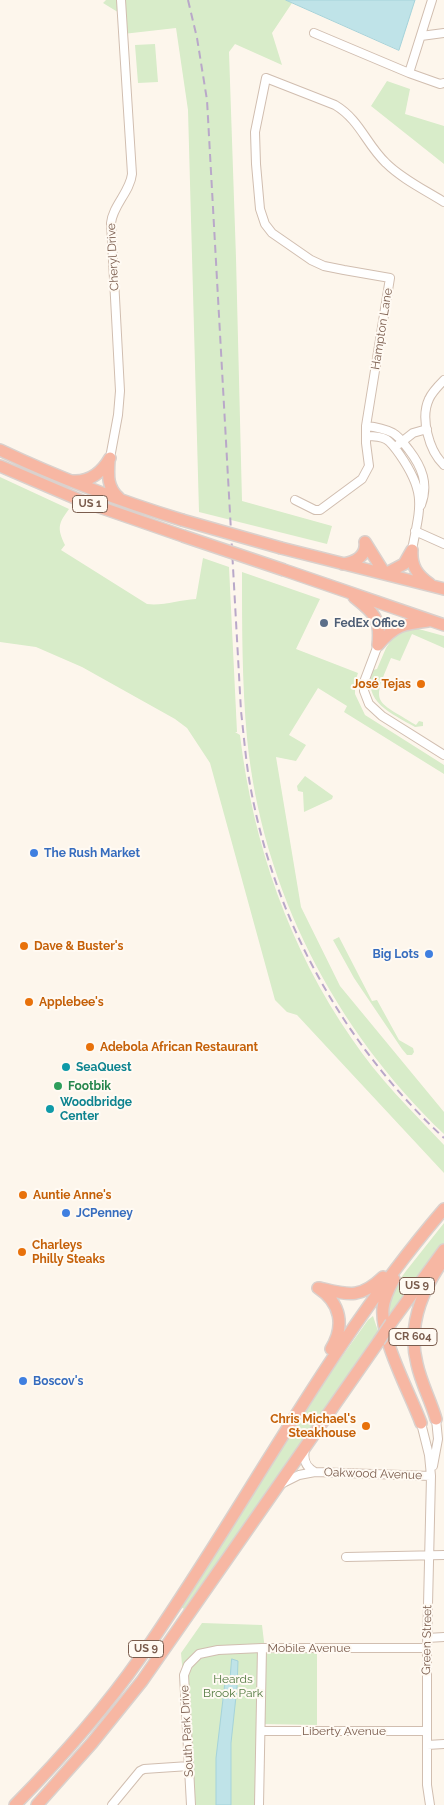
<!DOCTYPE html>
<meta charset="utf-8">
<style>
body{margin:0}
canvas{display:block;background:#fdf6ec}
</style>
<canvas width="444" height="1805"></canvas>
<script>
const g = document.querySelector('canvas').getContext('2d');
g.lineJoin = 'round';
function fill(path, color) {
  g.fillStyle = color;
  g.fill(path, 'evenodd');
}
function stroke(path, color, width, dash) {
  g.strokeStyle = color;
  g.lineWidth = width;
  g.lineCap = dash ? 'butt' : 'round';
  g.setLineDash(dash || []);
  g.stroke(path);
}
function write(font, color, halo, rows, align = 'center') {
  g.font = font + ' Raleway,sans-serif';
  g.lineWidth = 4;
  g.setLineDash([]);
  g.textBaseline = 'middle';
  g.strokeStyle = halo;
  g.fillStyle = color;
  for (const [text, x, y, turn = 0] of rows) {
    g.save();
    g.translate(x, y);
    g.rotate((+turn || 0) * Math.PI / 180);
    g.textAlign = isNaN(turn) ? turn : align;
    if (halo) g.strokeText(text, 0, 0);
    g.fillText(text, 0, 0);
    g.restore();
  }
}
const green = new Path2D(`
 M 106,0 L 286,0 L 292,3 L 272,33 L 282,65 L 235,44 L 229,52 L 236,258 L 242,501 L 332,526 L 327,544 L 199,512 L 188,110 L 176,28 L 123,34 L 121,14 L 103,3 Z
 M 155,44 L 158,82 L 138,83 L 135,45 Z
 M 387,81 L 410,89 L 405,114 L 444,126 L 444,164 L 371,106 Z
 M 0,477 L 69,509 C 58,524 57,528 65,545 L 61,550 L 147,604 C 163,606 179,600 196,599 L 203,558 L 229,567 L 237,732 L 235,732 L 240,735 C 253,844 289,948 352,1039 C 378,1078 412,1111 444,1145 L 444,1173 L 297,1015 L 287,1012 L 275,1000 L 210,763 L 187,728 L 175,719 L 82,667 L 36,647 L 0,642 Z
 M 242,572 L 320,599 L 296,649 L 358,673 L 355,682 L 355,694 L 365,715 L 444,765 L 444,774 L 344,712 L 347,706 L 318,688 L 289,735 L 306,745 L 296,761 L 276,757 L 301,907 L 340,986 L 444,1112 L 444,1134 C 335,1030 262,890 247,738 C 242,683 242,627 242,572 Z
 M 415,628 L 444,636 L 444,648 L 412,634 L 400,661 L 391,658 C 371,705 374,699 416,725 L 419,721 L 423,722 L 423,726 L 415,727 C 393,714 361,702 373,670 L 377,669 L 386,648 L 394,636 L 392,634 Z
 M 305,776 L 333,796 L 332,799 L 304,812 L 303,792 L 298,791 L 297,786 Z
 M 339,937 L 372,1001 L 377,1000 L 399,1040 L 413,1048 L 414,1052 L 412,1055 L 407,1055 L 402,1049 L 354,978 L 333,940 Z
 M 444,1223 L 444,1244 L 424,1269 L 388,1320 L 387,1316 L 390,1293 L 406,1271 Z
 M 373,1316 L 379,1334 L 184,1609 L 181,1607 L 333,1369 L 368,1320 Z
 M 202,1623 L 262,1625 L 265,1650 L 317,1652 L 317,1725 L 264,1724 L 262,1805 L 194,1805 L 181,1653 Z`);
const water = new Path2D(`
 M 286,0 L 415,0 L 399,50 Z
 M 232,1659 L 238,1661 L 237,1687 L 231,1743 L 231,1805 L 216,1805 L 216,1758 L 225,1682 L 230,1676 Z`);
const minor = new Path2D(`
 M 314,33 L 409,73 L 440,84 L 444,83
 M 421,36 L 444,33
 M 409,73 L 432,0
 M 444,380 C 439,385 432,392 429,399 C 420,418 429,451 444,465
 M 366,426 C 376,427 385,429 393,433 C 400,437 404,444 409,450 C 422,467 429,484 421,505
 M 366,436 C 386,436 389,439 400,455 C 427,494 420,507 412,550
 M 399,444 L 413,433 L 427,429
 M 110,458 L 118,415 L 120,391 L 111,223 C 113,205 130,192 132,174 L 121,0
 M 295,500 L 315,510 L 320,510 L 362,479 L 369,466 L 366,443 L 366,426 L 390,278 L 344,270 L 324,266 L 311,260 L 272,233 L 265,224 L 260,209 L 256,164 L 255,132 L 266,78 L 335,105 C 360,120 366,144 386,163 C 402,179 425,190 444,202
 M 415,531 L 444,544
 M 378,645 L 364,682 L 364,691 L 369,704 L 382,716 L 444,755
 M 421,1423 L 429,1455 L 431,1476 L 427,1648 L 427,1785 L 430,1805
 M 305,1449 C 303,1459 305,1467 315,1472
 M 433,1466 L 438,1439 L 436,1419
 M 283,1483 L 299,1475 L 315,1472 L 431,1476
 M 346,1557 L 444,1555
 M 427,1638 L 444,1637
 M 261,1731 L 427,1731
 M 427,1745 L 444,1744
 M 112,1805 L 140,1771 L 144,1769 L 189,1766
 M 191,1805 L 184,1675 L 188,1665 L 199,1654 L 218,1650 L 262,1648 L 427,1648
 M 259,1805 L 262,1648`);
const highway = new Path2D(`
 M 0,450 C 59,478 120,501 182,520
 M 109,460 C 108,476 107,487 119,498
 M 0,466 L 82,501 L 183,536
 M 73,481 C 90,482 102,472 110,458
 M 365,542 L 385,574 L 404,564 L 412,550
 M 281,548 L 444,589
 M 412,550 C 411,566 417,575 430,584
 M 343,564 C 356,562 367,556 365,542
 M 284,570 L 444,625
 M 354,597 C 374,613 381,618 378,645
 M 378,645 C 395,625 403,624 428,621
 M 394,1279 C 389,1288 384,1298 383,1308 C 380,1339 410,1393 421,1423
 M 318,1288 C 341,1303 345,1326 331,1349
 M 320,1288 C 349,1295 360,1299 383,1277
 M 391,1323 L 444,1250
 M 436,1419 C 431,1401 421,1383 417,1364 C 407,1326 422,1290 444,1259
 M 15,1805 C 60,1759 103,1711 140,1658 C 244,1510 326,1346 444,1209
 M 37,1805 L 92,1743 L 142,1681 L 379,1341`);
const rail = new Path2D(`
 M 188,0 L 197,38 L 207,100 L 241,711 C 244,737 246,764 251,790 C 276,923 345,1046 444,1138`);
const highwayBridge = new Path2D(`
 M 182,520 L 281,548
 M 183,536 L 284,570
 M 379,1341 L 391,1323`);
const markers = [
 [324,623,5,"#5c6f8a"],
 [421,684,5,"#e8710a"],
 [34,853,5,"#3f7fe0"],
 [24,946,5,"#e8710a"],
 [429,954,5,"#3f7fe0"],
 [29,1002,5,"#e8710a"],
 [90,1047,5,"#e8710a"],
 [66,1067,5,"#0f9aa8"],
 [58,1086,5,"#2e9e5b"],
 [50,1109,5,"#0f9aa8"],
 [23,1195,5,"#e8710a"],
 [66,1213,5,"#3f7fe0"],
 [22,1252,5,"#e8710a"],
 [23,1381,5,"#3f7fe0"],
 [366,1426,5,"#e8710a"]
];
const shields = [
 [90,504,35],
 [417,1286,35],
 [413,1337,48],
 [146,1649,35]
];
const shieldNames = [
 ["US 1",90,504],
 ["US 9",417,1286],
 ["CR 604",413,1337],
 ["US 9",146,1649]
];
const streetNames = [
 ["Cheryl Drive",113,257,-93],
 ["Hampton Lane",382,329,-81],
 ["Oakwood Avenue",373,1474,2],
 ["Green Street",427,1640,-89],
 ["Mobile Avenue",309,1648],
 ["South Park Drive",187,1731,-93],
 ["Liberty Avenue",344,1731]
];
const serviceNames = [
 ["FedEx Office",334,623]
];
const foodNames = [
 ["José Tejas",411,684,"right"],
 ["Dave & Buster's",34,946],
 ["Applebee's",39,1002],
 ["Adebola African Restaurant",100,1047],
 ["Auntie Anne's",33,1195],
 ["Charleys",32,1245],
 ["Philly Steaks",32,1259],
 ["Chris Michael's",356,1419,"right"],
 ["Steakhouse",356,1433,"right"]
];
const shopNames = [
 ["The Rush Market",44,853],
 ["Big Lots",419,954,"right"],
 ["JCPenney",76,1213],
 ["Boscov's",33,1381]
];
const cultureNames = [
 ["SeaQuest",76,1067],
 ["Woodbridge",60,1102],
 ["Center",60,1116]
];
const leisureNames = [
 ["Footbik",68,1086]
];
const parkNames = [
 ["Heards",233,1679],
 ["Brook Park",233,1693]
];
fill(green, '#d8ecc9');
fill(water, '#bfe3e8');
stroke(water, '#a5d3da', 1);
stroke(minor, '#d1beb0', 10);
stroke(highway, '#dad1cd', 14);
stroke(minor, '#fff', 8);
stroke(highway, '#f7b7a3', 11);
stroke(rail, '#b9a8c9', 2, [8, 5]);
stroke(highwayBridge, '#dad1cd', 14, []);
stroke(highwayBridge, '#f7b7a3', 11);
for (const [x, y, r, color] of markers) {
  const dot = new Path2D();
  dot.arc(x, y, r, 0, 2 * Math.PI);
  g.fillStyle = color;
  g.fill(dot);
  stroke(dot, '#fffaf3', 2);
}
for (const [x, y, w] of shields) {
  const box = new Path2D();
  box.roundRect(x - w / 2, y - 8.5, w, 17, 4);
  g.fillStyle = '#fffaf3';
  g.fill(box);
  stroke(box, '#7a5c4d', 1);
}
write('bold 11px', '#7a5c4d', null, shieldNames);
write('12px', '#7a5c4d', '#fffaf3', streetNames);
write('bold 12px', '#4e5e75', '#fffaf3', serviceNames, 'left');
write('bold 12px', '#c56008', '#fffaf3', foodNames, 'left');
write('bold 12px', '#366cbe', '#fffaf3', shopNames, 'left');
write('bold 12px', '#0d838f', '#fffaf3', cultureNames, 'left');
write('bold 12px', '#27864d', '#fffaf3', leisureNames, 'left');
write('12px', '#537a41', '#fffaf3', parkNames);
</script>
